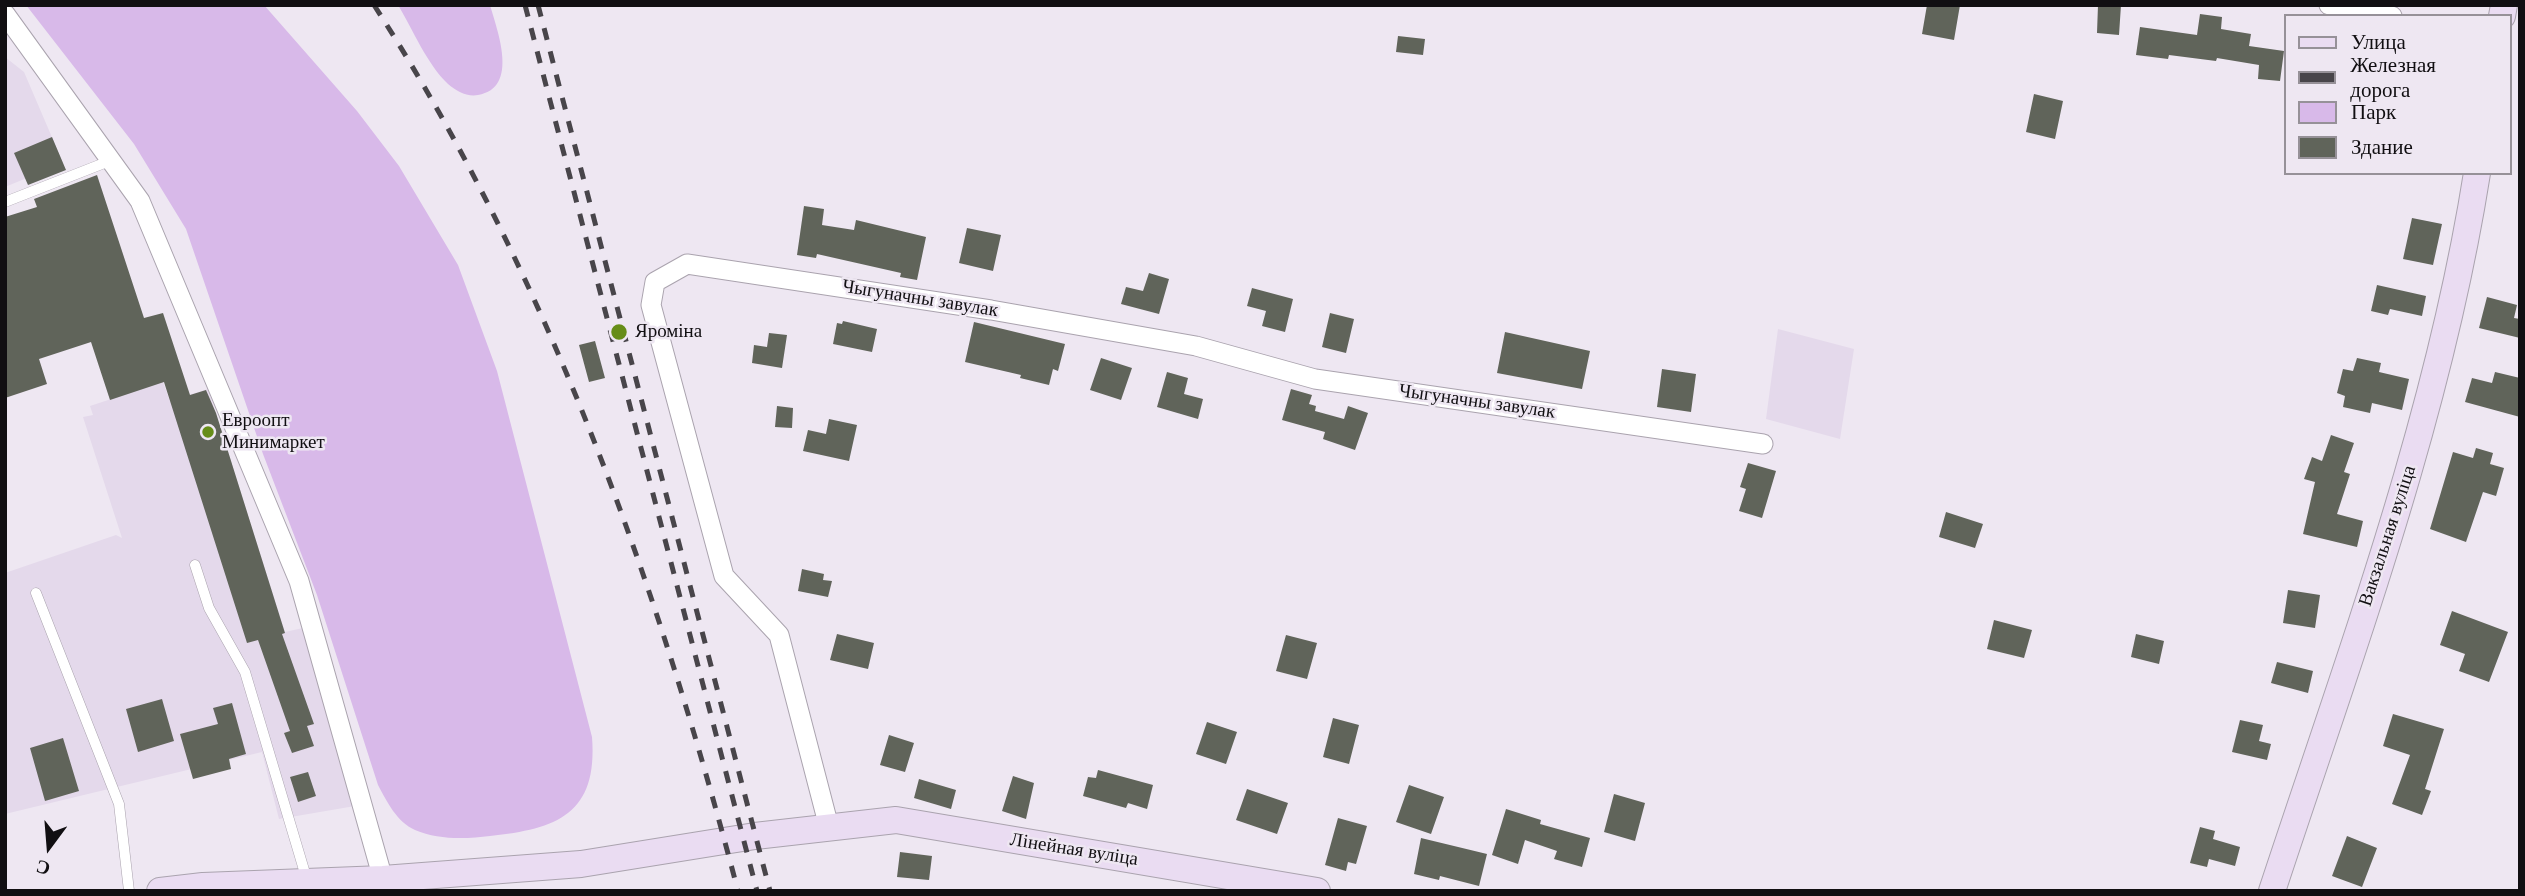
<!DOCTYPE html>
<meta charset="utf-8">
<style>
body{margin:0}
#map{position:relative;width:2525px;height:896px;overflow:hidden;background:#eee7f2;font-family:Georgia,serif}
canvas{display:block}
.frame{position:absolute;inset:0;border:7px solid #110f12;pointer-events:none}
.legend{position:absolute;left:2284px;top:14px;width:228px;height:161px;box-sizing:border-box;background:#eee7f2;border:2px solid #969198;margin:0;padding:9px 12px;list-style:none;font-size:21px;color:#110f12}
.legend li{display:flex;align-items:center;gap:14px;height:35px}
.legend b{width:35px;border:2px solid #969198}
.north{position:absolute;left:14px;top:812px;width:70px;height:70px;-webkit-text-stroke:5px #eee7f2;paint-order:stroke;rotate:196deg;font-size:19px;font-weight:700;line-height:28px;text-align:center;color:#110f12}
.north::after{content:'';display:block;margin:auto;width:24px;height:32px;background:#110f12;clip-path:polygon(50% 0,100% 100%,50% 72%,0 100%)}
</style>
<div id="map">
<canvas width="2525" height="896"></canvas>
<div class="frame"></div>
<ul class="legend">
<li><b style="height:9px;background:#eadcf2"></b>Улица</li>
<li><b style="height:9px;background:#48454a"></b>Железная дорога</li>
<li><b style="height:19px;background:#d8b9e9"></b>Парк</li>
<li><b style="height:19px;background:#60645a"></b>Здание</li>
</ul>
<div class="north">С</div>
</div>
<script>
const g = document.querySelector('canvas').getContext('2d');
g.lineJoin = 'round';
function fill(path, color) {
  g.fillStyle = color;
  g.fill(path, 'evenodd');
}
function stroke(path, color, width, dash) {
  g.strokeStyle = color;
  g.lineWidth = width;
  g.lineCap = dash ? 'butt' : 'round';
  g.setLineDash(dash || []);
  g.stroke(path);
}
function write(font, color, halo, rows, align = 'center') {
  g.font = font + ' Georgia,serif';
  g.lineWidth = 5;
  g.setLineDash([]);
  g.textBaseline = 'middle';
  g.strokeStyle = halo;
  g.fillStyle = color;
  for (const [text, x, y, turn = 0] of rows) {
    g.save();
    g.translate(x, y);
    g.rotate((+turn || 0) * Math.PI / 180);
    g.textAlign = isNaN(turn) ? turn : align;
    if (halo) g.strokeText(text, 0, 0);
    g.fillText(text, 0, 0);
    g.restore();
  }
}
const built = new Path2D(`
 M 5,57 L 24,72 L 63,163 L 5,187 Z
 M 1778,329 L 1854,349 L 1840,439 L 1766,419 Z
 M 163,382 L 170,401 L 208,389 L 285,632 L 303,628 L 355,806 L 279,819 L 262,752 L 5,814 L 5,573 L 116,535 L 122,538 L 83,417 L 93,415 L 90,406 Z`);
const green = new Path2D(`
 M 26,5 L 264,5 L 357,111 L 399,166 L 458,265 L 497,371 L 592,737 C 598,814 557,829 490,836 C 466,839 438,840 415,830 C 397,822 387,802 378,785 L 317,595 L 263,454 L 186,229 L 134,144 Z
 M 398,5 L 490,5 C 497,30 520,88 478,95 C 467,97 456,91 448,84 C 427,64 413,30 398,5 Z`);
const building = new Path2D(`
 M 1927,5 L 1960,5 L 1954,40 L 1922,34 Z
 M 2098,5 L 2121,5 L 2119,35 L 2097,33 Z
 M 2200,14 L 2222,17 L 2221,29 L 2251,34 L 2249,46 L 2284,51 L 2280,81 L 2258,79 L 2259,65 L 2217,58 L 2216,61 L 2169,55 L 2168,59 L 2136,55 L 2140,27 L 2197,35 Z
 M 1398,36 L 1425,39 L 1423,55 L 1396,52 Z
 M 2034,94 L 2063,101 L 2055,139 L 2026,132 Z
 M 52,137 L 66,170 L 28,185 L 14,153 Z
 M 97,175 L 144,318 L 163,313 L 190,395 L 206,390 L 216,413 L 285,633 L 282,634 L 314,724 L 307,726 L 314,746 L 292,753 L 284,733 L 290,731 L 258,640 L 247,643 L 164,382 L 110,400 L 91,342 L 39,359 L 47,384 L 5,398 L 5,217 L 37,207 L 34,199 Z
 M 804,206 L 824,209 L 822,225 L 854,230 L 856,220 L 926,237 L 917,280 L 900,277 L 901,273 L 817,254 L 816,258 L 797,255 Z
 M 2412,218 L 2442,224 L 2433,265 L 2403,259 Z
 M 967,228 L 1001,235 L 993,271 L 959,263 Z
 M 1149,273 L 1169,279 L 1159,314 L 1121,304 L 1126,287 L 1143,291 Z
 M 2377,285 L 2426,296 L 2422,316 L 2390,309 L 2388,315 L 2371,311 Z
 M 1252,288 L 1293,299 L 1285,332 L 1262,326 L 1266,311 L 1247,306 Z
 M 2487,297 L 2517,305 L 2514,318 L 2520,319 L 2520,338 L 2479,328 Z
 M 1330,313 L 1354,319 L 1346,353 L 1322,347 Z
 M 843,321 L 877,329 L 872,352 L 833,344 L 837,323 L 842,324 Z
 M 974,322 L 1065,344 L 1058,371 L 1053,369 L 1049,385 L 1020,378 L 1021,375 L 965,362 Z
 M 1505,332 L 1590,351 L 1582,389 L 1497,373 Z
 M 769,333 L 787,335 L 782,368 L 752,363 L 754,345 L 767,347 Z
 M 595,341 L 605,378 L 589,382 L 579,345 Z
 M 1101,358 L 1132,368 L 1121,400 L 1090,390 Z
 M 2357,358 L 2381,363 L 2379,372 L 2409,379 L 2402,410 L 2372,403 L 2370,413 L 2343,407 L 2345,396 L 2337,393 L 2343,369 L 2353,371 Z
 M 1662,369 L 1696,374 L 1691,412 L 1657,407 Z
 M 1167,372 L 1188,378 L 1184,394 L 1203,399 L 1198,419 L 1157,407 Z
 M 2495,372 L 2520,378 L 2520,417 L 2465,402 L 2472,378 L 2492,383 Z
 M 1291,389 L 1312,395 L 1309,404 L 1316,406 L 1315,411 L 1344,419 L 1348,406 L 1368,413 L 1355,450 L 1323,439 L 1325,432 L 1282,420 Z
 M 777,406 L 793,408 L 792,428 L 775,427 Z
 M 829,419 L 857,425 L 849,461 L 803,451 L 808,430 L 826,434 Z
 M 2331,435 L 2354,443 L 2344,472 L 2350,474 L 2337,514 L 2363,521 L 2357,547 L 2303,534 L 2315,482 L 2304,479 L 2312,457 L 2322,461 Z
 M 2476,448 L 2493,453 L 2490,464 L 2504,468 L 2496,496 L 2483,492 L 2466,542 L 2430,529 L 2453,452 L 2473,458 Z
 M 1748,463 L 1776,471 L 1762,518 L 1739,511 L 1746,489 L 1740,487 Z
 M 1946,512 L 1983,524 L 1975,548 L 1939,537 Z
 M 802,569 L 824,574 L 823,580 L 832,581 L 828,597 L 798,591 Z
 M 2288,590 L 2320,595 L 2315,628 L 2283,623 Z
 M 2452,611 L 2508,632 L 2489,682 L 2459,671 L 2465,654 L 2440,645 Z
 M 1994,620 L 2032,630 L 2024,658 L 1987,649 Z
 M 837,634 L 874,643 L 868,669 L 830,660 Z
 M 2136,634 L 2164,641 L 2159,664 L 2131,657 Z
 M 1286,635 L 1317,643 L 1307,679 L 1276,671 Z
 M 2277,662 L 2313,671 L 2308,693 L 2271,683 Z
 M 162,699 L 174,741 L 138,752 L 126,709 Z
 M 232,703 L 246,754 L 229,759 L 231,769 L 193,779 L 180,734 L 218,724 L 213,708 Z
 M 2393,714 L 2444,729 L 2425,789 L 2431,791 L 2422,815 L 2392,804 L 2410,755 L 2383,746 Z
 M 1333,718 L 1359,725 L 1349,764 L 1323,757 Z
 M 2240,720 L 2263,725 L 2259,741 L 2271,744 L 2267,760 L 2232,752 Z
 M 1207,722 L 1237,732 L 1226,764 L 1196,754 Z
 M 889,735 L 914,743 L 905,772 L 880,765 Z
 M 63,738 L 79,791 L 45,801 L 30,748 Z
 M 1098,770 L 1153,785 L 1147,809 L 1128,803 L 1126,808 L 1083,796 L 1088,777 L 1096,778 Z
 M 308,772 L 316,796 L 298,802 L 290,777 Z
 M 1013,776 L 1034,783 L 1026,819 L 1002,811 Z
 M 919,779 L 956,790 L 951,809 L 914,798 Z
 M 1409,785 L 1444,797 L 1431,834 L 1396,822 Z
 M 1247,789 L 1288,803 L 1277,834 L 1236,820 Z
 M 1614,794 L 1645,803 L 1635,841 L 1604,832 Z
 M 1506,809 L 1541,820 L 1540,824 L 1590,838 L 1582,867 L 1554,859 L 1557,851 L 1525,840 L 1518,864 L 1492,855 Z
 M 1338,818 L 1367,826 L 1356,864 L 1348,862 L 1346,871 L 1325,865 Z
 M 2200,827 L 2215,831 L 2213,839 L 2240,847 L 2235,866 L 2209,859 L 2207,867 L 2190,863 Z
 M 2347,836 L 2377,848 L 2362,887 L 2332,876 Z
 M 1421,838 L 1487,854 L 1479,886 L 1440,876 L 1439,880 L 1414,874 Z
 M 900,852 L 932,856 L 929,880 L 897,877 Z`);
const lane = new Path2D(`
 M 5,202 L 112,160
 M 195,565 L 209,608 L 245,672 L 307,880
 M 36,593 L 119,804 L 129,891`);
const street = new Path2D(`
 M 2329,5 L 2392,16
 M 5,14 L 140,201 L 299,581 L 383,879
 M 829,827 L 779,635 L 724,576 L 651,305 L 655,282 L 687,264 L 991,310 L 1196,346 L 1315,379 L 1763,444`);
const secondary = new Path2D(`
 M 2502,16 L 2504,5
 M 160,891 L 203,886 L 383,879 L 581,864 L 755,836 L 896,820 L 1317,891
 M 2272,891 C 2350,654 2438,420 2477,173`);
const rail = new Path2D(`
 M 374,5 C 548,274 657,582 738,891
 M 525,5 L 757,891
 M 538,5 L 770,891`);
const markers = [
 [619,332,9,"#668d18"],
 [208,432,7,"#668d18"]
];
const streetNames = [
 ["Чыгуначны завулак",920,299,9],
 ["Чыгуначны завулак",1477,402,8],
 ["Вакзальная вуліца",2388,536,-72],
 ["Лінейная вуліца",1074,850,9]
];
const poiNames = [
 ["Яроміна",635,332],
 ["Евроопт",222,421],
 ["Минимаркет",222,443]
];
fill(built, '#e4d9eb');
fill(green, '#d8b9e9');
fill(building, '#60645a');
stroke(lane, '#aaa3ae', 11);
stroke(street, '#aaa3ae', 21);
stroke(secondary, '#aaa3ae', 28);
stroke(lane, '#fff', 10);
stroke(street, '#fff', 19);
stroke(secondary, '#eadcf2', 26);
stroke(rail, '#48454a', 5, [12, 12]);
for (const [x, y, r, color] of markers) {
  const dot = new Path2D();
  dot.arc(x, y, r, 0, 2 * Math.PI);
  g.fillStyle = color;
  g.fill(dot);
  stroke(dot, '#eee7f2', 2.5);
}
write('19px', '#110f12', '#eee7f2', streetNames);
write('19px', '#110f12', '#eee7f2', poiNames, 'left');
</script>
